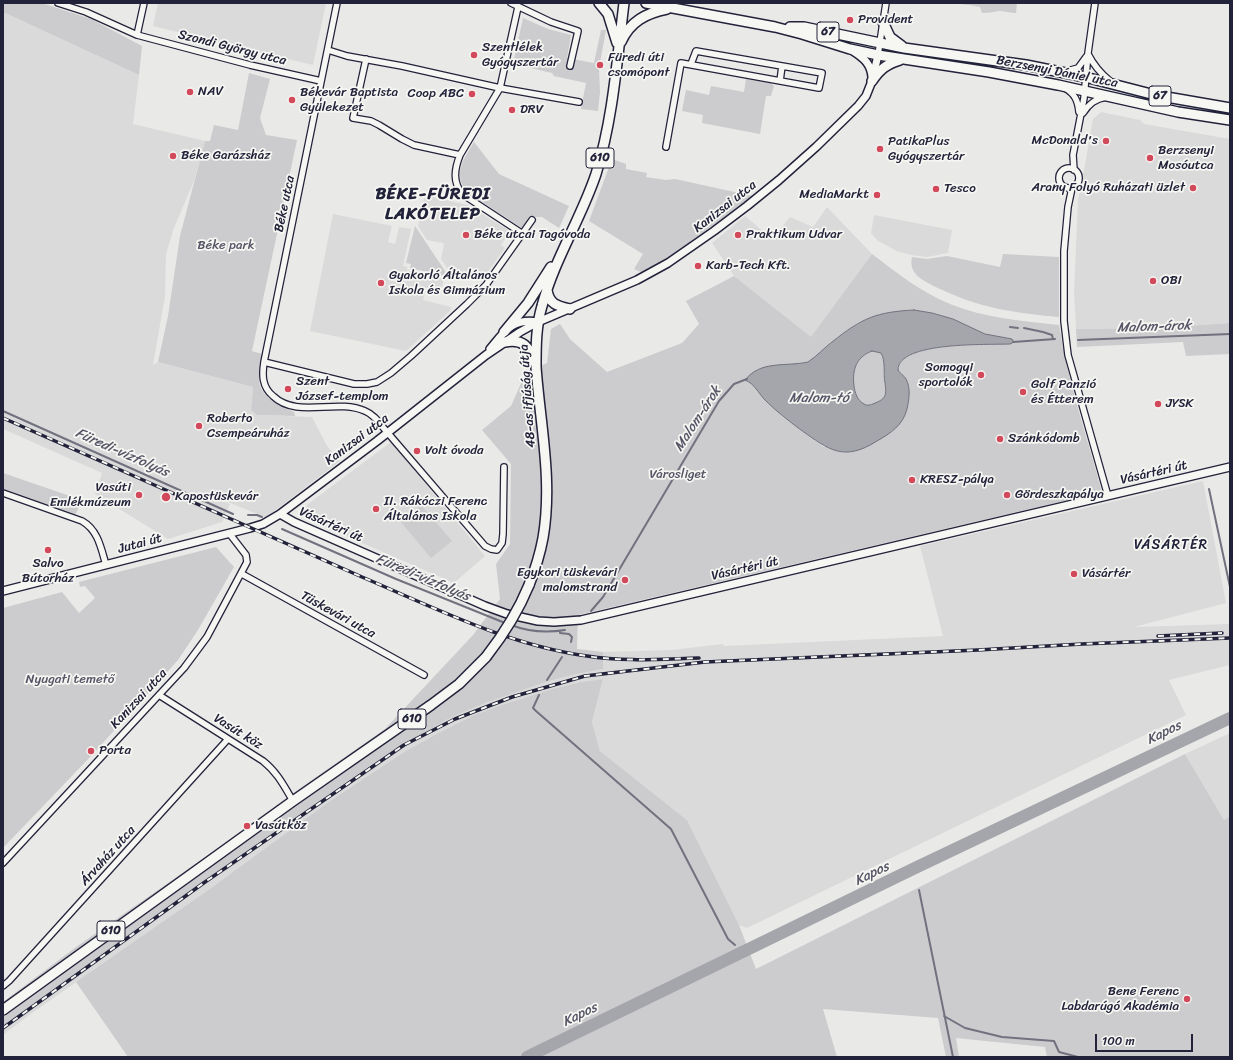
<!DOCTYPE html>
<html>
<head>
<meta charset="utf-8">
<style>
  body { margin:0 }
  #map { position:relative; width:1233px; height:1060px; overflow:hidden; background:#e9e9e7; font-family:Sriracha,sans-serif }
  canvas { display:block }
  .frame { position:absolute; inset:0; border:4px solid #22223b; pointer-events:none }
  .scale { position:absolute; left:1095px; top:1034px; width:98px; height:18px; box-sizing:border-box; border:2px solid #22223b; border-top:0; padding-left:5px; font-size:12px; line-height:14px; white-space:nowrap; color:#22223b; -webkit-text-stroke:3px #f6f6f2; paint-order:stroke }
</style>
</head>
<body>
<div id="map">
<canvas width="1233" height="1060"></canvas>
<div class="frame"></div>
<div class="scale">100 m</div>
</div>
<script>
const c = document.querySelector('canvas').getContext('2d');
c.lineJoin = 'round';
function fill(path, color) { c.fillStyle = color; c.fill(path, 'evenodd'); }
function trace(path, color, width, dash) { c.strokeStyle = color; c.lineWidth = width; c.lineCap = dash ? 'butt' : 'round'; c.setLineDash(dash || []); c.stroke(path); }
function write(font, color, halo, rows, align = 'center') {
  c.font = font + ' Sriracha,sans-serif'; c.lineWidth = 3.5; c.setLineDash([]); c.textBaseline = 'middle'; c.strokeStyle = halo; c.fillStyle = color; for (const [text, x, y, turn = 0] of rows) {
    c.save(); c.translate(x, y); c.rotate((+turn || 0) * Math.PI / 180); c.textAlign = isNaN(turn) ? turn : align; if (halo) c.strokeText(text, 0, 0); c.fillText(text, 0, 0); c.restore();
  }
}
fill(new Path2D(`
  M158,3H326L313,65L153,26Z
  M3,12L139,75L133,124L205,141L194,181L174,228L166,254L165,296L153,365L158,362L253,387L251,410L257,415L312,417L327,446L340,461L272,513L265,517L215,497L230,504L222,522L168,539L95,494L102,473L3,429Z
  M1101,112L1140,120L1144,124L1230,139V323L1154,328L1076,329L1074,292L1078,200L1085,165L1093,119Z
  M425,195L467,205L510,231L501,245L505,248L482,280L451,273L441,259L444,245L443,243L427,240L418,226Z
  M827,207L872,254L811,338L734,276L712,243L745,216L772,239L790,217L813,227Z
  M333,214L392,226L388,242L395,244L399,227L411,229L403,266L407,267V270L444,279L441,291L426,288L423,300L451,307L450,311L406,351L310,331Z
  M874,215L952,230L948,253L927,257L911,255L897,251L878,241L871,233Z
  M391,442L485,556L454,583L307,519L303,513L308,504Z
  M1203,481L1226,603L1134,627L1230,624V665L1169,680L1186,715L747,928L739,925L687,820L600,751L592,722L603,679L581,682L552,689L472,716L404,752L327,803L211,888L32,1013L3,1035V1026L10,1021L216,872L390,752L452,717L488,702L549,681L577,674L603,669V652L671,650L723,644L724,646L943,636L920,546Z
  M1230,733V816L1224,820L1185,754Z`), '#dadada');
fill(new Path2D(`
  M3,3H42L91,19L142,46L139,75L3,12Z
  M950,3H1017L1016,13C1010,13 1004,11 999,11C993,12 988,13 982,13L980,7L970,5Z
  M523,18L548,29L571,35L567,58L594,63L601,30H606L599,68L600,92L598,111L581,109L586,83L554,76L552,73L513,64Z
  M249,73L270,79L260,118L266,135L297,140L252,351L262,354C261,361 259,369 259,376C257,396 279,406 294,412L295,416L257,415L251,410L253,387L158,362L168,316L180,236L205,141H210L214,125L238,130Z
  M746,79L771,83L774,86L771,96H766L760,134L702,123L703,115L682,111L686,90L709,95L711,86L744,92Z
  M474,142L499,174L569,206L559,228L542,217H529L522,228L467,192C452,174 464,159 474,142Z
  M612,159L626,164V169L647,173L646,177L666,180L675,179L753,196L665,260L643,273L634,269L643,254L589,221Z
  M415,226L449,277L410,268L411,264L406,263Z
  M872,254C897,273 921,292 950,304C985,318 1022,321 1059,325C1068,382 1087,437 1102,492L578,615L577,649L603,652V669L577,674L549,681L488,702L452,717L390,752L216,872L3,1026V1002L76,947L217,849L289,796L385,729L473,635L500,599L496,564L510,544L511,464L482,430L511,406L526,372L547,363L551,329L560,324L570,339L607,372L682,343L699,324L686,301L734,276L811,337ZM914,310L932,313L953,319L985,334L1012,339L1010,344C989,345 898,341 898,371C899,372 901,373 903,375C912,384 909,400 906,412L824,447L783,417L765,400L752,383L745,380L758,369L808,362L815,358L838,337L859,322Z
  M1003,254L1059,257V317C1014,313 979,308 938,288C924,281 908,275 912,257L927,259L947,256L1000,267Z
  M1230,323V354L1186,356L1183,342L1077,347L1076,329L1154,328Z
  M872,351L881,353C886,361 883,371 884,380C887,395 887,399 873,404C869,405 867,406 864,404C853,398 850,378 854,367C858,359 864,354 872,351Z
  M3,473L67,495L81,502L74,518L3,493Z
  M421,505L452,541L431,558L401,522Z
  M216,547L234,567L198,630L178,660L91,756L3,848V608L62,592L79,613L95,598L85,586L80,587L79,582Z
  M603,679L592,722L600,751L687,820L739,925L756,969L1185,754L1224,820L1230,816V1057H1047L1045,1047L956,1038L959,1057H946L938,1018L823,1009L837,1057H128L76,982L211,888L327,803L404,752L437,734L472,716L499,706L552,689L581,682Z`), '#ccccce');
const water = new Path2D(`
  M914,310L932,313L953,319L985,334L1012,339L1014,342L1010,344C989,345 898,341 898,370C900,374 904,375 906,379C911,388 909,400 907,409C903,425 891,433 877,441C844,462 829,450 801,430C789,421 777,412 766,401C758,393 755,384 745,380C761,360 785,367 808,362C817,356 824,348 832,342C862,318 876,312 914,310ZM872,351L881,353C886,361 883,374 885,383C887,397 885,399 873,404C869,405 867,406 864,404C857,400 855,393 854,386C852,370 856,357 872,351Z`);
fill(water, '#a5a5ac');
trace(water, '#71717f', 1);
trace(new Path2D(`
  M1010,327L1018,328
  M1024,328L1043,332L1052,335L1053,339
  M1078,340L1230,334
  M1013,342L1055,339
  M3,411L233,514
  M1209,489L1230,587
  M248,515H257L262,517
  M282,529L396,579L505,623
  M591,611L603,597L719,401L734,384L747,379
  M511,625C529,632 546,633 565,630
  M560,631V633L569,634L572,637L571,642
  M547,680L562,657
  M539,695L533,708L536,711L671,829L728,939L735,945
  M915,868L916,873
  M919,890L953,1057
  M740,950L742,953
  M944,1016L965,1028L1002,1037L1054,1041L1059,1052L1078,1057`), '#71717f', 2);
trace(new Path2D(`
  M527,1057L915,868L1230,718`), '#a5a5ac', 12);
const minor = new Path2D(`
  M58,3L86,12L137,35L250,65L321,81
  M337,3L264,362C262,375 262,387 273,396C297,419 336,398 365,411C375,415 380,424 387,432L485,546L491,549L497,550L502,543L503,534L504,467
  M511,3L551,22L578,31L570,66
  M518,7L500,88L460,155C454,170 453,182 462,194L523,234
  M137,35L144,3
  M328,50L347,56L402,66L500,88L579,102
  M1088,54C1094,66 1100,73 1110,81
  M878,55L886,3
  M366,59L353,118L371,121L379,125L402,139L414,145L460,155
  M1067,71L1078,68L1086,57
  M780,81L782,66
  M1065,88C1075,94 1078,101 1079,112
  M1083,113C1089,104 1095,99 1106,97
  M666,147L681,63L819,88L822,73L696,51L691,64
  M1059 178a10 10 0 1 1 20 0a10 10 0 1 1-20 0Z
  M1074,170L1073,155L1084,98L1088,53L1095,3
  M1072,188L1068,207L1064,251V321L1068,355L1108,496
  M264,362L354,384H367L377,382L391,373L411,356L467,304L486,285L532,220
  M3,493L82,521C98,530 101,548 106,565
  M242,574L424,675
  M159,695L263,761C277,772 284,786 293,801
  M3,863L184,668L207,637L247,562L246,555L229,533
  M3,986L9,981L228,739`);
const tertiary = new Path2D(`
  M853,51C864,58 871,64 872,77
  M490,349C505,331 512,318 538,322
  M280,514L294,522L485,606L507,614L538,621L554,622L581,620L1230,467
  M3,591L250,528L263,524L280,514L377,441L486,355L520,332L538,322L637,280L668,263L714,231L747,206L779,180L816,147L858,106L866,96L872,81L878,55`);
const primary = new Path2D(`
  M599,3L608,14L617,43
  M646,3L775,27L802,34L850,49L878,55L989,72L1058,85L1178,112L1230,120
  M883,22L890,37L902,46
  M790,27H804L904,48L1026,65L1085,77L1155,95L1230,108
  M621,42C630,21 647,13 667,9
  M872,81C880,69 887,64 900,60
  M547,290C549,304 557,306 570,309
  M504,332L528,303L551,267
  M505,342C523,339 529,346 534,362
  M529,585C535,570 540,554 543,538C553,481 540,423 536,367C536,346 536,326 542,306C554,260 581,219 596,174C613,119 617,60 624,3
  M3,1010L293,801L431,705L459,684L486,657`);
trace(minor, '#22223b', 8);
trace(tertiary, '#22223b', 10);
trace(primary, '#22223b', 12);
trace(minor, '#f6f6f2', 5.5);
trace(tertiary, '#f6f6f2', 7);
trace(primary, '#f6f6f2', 9);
const rail = new Path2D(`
  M3,418C123,470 242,525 362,577C435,608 508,645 587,656C624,662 661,659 699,658
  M1158,636L1222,633
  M3,1028L205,882L404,745L455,719L512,697L585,676L705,662L978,650L1082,644L1230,638`);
trace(rail, '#22223b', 3.5);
trace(rail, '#f6f6f2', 2, [6]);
const primaryBridge = new Path2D(`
  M486,657C504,634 518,612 529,585`);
trace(primaryBridge, '#22223b', 12, []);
trace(primaryBridge, '#f6f6f2', 9);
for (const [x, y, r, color] of [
  [850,20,4,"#d1495b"],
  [474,55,4,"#d1495b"],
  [600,65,4,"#d1495b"],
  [190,92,4,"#d1495b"],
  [472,94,4,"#d1495b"],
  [292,100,4,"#d1495b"],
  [512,110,4,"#d1495b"],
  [1106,141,4,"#d1495b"],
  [880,149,4,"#d1495b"],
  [173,156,4,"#d1495b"],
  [1150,158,4,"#d1495b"],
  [1193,188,4,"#d1495b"],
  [936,189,4,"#d1495b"],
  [877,195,4,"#d1495b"],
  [466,235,4,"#d1495b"],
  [738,235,4,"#d1495b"],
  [698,266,4,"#d1495b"],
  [1153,281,4,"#d1495b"],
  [381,283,4,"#d1495b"],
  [981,375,4,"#d1495b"],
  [288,389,4,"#d1495b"],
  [1023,392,4,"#d1495b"],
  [1158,404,4,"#d1495b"],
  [199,426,4,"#d1495b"],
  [1000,439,4,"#d1495b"],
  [417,451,4,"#d1495b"],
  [912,480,4,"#d1495b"],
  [139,495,4,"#d1495b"],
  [1007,495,4,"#d1495b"],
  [166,497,5,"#d1495b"],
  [376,509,4,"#d1495b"],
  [48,550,4,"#d1495b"],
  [1074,574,4,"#d1495b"],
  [625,580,4,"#d1495b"],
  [91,751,4,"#d1495b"],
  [247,826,4,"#d1495b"],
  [1187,999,4,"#d1495b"]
]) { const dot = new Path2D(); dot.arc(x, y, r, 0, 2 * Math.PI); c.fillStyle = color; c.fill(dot); trace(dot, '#f6f6f2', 1.5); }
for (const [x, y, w] of [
  [828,32,22],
  [1160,96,22],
  [600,158,28],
  [412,719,28],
  [111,931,28]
]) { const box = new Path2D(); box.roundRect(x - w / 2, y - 10, w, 20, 3); c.fillStyle = '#f6f6f2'; c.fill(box); trace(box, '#22223b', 1); }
write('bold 12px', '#22223b', null, [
  ["67",828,32],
  ["67",1160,96],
  ["610",600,158],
  ["610",412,719],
  ["610",111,931]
]);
write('13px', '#22223b', '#f6f6f2', [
  ["Provident",858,20],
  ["Szentlélek",482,48],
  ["Gyógyszertár",482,63],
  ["Füredi úti",608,58],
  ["csomópont",608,73],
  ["NAV",198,92],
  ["Békevár Baptista",300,93],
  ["Gyülekezet",300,108],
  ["Coop ABC",464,94,"right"],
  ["DRV",520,110],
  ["McDonald's",1098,141,"right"],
  ["PatikaPlus",888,142],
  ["Gyógyszertár",888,157],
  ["Berzsenyi",1158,151],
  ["Mosóutca",1158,166],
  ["Béke Garázsház",181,156],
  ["Arany Folyó Ruházati üzlet",1185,188,"right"],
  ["Tesco",944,189],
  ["MediaMarkt",869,195,"right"],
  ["Béke utcai Tagóvoda",474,235],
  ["Praktikum Udvar",746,235],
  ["Karb-Tech Kft.",706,266],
  ["Gyakorló Általános",389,276],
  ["Iskola és Gimnázium",389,291],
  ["OBI",1161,281],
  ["Somogyi",973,368,"right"],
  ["sportolók",973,383,"right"],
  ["Szent",296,382],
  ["József-templom",296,397],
  ["Golf Panzió",1031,385],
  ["és Étterem",1031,400],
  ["JYSK",1166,404],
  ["Roberto",207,419],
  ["Csempeáruház",207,434],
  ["Szánkódomb",1008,439],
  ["Volt óvoda",425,451],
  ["KRESZ-pálya",920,480],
  ["Vasúti",131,488,"right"],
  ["Emlékmúzeum",131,503,"right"],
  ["Gördeszkapálya",1015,495],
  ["Kapostüskevár",175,497],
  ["II. Rákóczi Ferenc",384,502],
  ["Általános Iskola",384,517],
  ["Salvo",48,564,"center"],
  ["Bútorház",48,579,"center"],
  ["Egykori tüskevári",617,573,"right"],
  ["malomstrand",617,588,"right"],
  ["Vásártér",1082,574],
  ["Porta",99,751],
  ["Vasútköz",255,826],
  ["Bene Ferenc",1179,992,"right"],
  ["Labdarúgó Akadémia",1179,1007,"right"]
], 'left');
write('13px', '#22223b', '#f6f6f2', [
  ["Szondi György utca",232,48,14],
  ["Berzsenyi Dániel utca",1057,72,11],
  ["Béke utca",285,204,-78],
  ["Kanizsai utca",725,207,-38],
  ["48-as ifjúság útja",528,396,-94],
  ["Kanizsai utca",357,440,-37],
  ["Vásártéri út",1154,473,-13],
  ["Vásártéri út",331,525,24],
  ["Jutai út",140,544,-15],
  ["Vásártéri út",745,569,-13],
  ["Tüskevári utca",338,615,29],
  ["Kanizsai utca",139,699,-47],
  ["Vasút köz",238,732,32],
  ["Árvaház utca",108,856,-48]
]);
write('13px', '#555567', '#f6f6f2', [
  ["Béke park",226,246],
  ["Városliget",678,475],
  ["Nyugati temető",70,680]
]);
write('italic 14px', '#565668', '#f6f6f2', [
  ["Malom-árok",1154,327,-2],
  ["Malom-tó",819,398],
  ["Malom-árok",698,419,-57],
  ["Füredi-vízfolyás",122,453,24],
  ["Füredi-vízfolyás",423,578,23],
  ["Kapos",1164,733,-26],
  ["Kapos",872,874,-26],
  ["Kapos",580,1015,-26]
]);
c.letterSpacing = '1px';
write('14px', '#22223b', '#f6f6f2', [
  ["VÁSÁRTÉR",1171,545]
]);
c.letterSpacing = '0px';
c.letterSpacing = '1px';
write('bold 17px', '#22223b', '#f6f6f2', [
  ["BÉKE-FÜREDI",433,195],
  ["LAKÓTELEP",433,215]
]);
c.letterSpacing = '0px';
</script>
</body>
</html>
